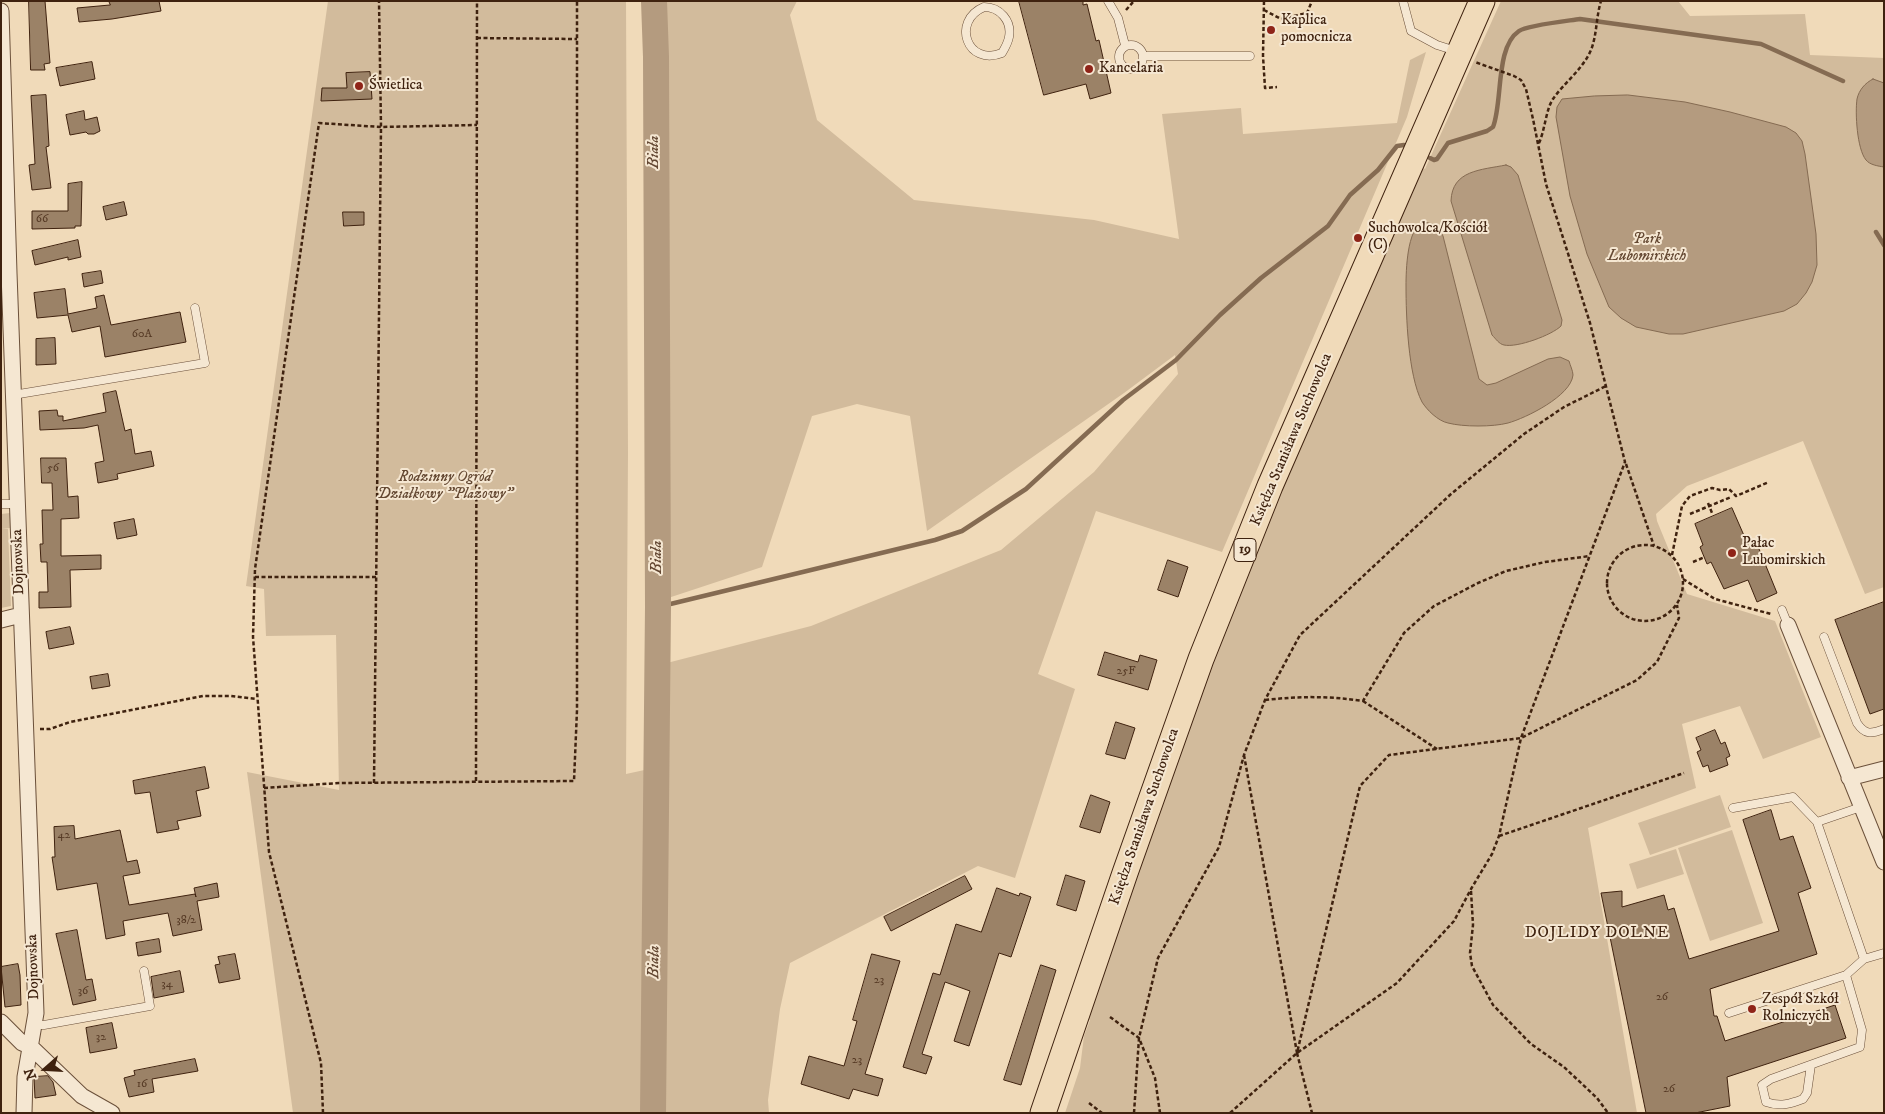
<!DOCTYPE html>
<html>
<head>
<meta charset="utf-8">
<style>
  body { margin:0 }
  #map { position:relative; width:1885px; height:1114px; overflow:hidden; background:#f0dab9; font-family:"IM FELL DW Pica",serif }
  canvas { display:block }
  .frame { position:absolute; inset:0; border:2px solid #3f220f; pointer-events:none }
  .north { position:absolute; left:20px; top:1044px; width:50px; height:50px; -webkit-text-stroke:4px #f5e7d2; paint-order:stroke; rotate:251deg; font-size:14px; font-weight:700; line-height:20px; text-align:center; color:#3f220f }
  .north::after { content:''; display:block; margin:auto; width:18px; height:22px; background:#3f220f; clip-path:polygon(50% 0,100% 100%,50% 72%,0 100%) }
</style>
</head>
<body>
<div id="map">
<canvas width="1885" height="1114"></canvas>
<div class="frame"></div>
<div class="north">N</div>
</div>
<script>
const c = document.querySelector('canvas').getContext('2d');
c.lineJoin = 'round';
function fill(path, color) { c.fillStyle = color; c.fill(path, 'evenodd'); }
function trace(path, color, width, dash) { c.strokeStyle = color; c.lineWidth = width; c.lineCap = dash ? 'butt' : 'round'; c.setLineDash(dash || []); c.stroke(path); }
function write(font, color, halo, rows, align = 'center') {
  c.font = font + ' "IM FELL DW Pica",serif'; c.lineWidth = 4; c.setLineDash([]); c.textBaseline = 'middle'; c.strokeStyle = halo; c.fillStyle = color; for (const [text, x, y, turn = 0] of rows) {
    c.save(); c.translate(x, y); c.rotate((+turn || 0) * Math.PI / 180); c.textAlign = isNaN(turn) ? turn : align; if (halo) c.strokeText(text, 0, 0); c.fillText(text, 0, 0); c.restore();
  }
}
fill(new Path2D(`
  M328,1H626L628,453L626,774L663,766V664L811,626L1001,550L1094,472L1178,374L1175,355L1124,393L927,531L910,416L857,404L812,416L762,567L659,601L658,1H797L790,15L817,120L914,200L1094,220L1179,239L1162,114L1241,108L1243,134L1397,123L1410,60L1426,52L1407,117L1222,552L1096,511L1038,674L1075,689L1015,878L978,866L790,963L780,1009L768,1100L769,1113H293L247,772L339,790L336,635L266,636L264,589L246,586Z
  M1501,1H1678L1690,16L1805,14L1810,55L1884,58V587L1865,594L1803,441L1687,486L1656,514L1657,521L1687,594L1775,621L1821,737L1763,759L1740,706L1682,724L1696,788L1588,828L1637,1113H1065L1080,1068L1084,1036L1090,1020L1085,1018L1211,661L1339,353L1421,167L1425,169Z
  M10,513V528L2,529H8L11,606L1,608V514Z
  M1720,795L1731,827L1650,855L1638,823Z
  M1732,830L1763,923L1710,941L1678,848Z
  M1676,849L1684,874L1637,889L1629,864Z`), '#d2bb9c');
const water = new Path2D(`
  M1873,79L1884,83V167C1878,166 1870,165 1866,160C1857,149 1855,113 1857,99C1859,90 1865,83 1873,79Z
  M1628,95L1685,102L1730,112L1786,127L1796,133L1802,141L1805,154L1816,234L1817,265L1812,282L1806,293L1797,304L1784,311L1683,334H1669L1636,327L1621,318L1609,307L1587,254L1570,196L1556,117L1557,107L1562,99L1594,96Z
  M1506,165L1511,167L1518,175L1562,320L1561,326C1552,335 1517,348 1504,345C1499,344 1496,339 1492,335L1451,201C1452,170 1481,170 1506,165Z
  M1422,222C1433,223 1438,226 1443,236L1479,379L1487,385L1496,383L1548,359L1560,357L1569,361C1570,365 1573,371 1573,375C1571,396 1526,418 1508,423C1493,427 1463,427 1448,423C1438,421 1427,410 1422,402C1408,375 1406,316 1406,286C1406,270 1407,230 1422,222Z`);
fill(water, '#b49b7f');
trace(water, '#856b52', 1);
trace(new Path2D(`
  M1430,158L1434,160L1437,159L1448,143L1487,131L1493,127C1503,102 1495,47 1519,31C1528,25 1567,21 1580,19L1761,44L1843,81
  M1876,232L1884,245
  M658,607L935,540L962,531L1026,489L1123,400L1176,360L1220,315L1261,278L1328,226L1350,195L1378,170L1397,146L1404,145`), '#856b52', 4.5);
trace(new Path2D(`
  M653,1113L658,607L656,57L654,1`), '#b49b7f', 26);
const building = new Path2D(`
  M29,1H45L50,63L44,64L45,70H31Z
  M109,1H159L161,11L112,19L79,22L77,8L110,5Z
  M1019,1H1083V5L1087,4L1096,41L1099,40L1111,93L1090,99L1086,84L1044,95Z
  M92,62L95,79L60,86L56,68Z
  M370,72L372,99L321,101L322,88H347L346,73Z
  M46,95L49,146L46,147L51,188L32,190L29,165L35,164L31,96Z
  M84,111L85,120L97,117L100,131L94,134H88L86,132L70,135L66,115Z
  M82,182L81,226H75V228L32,229V211H68V184Z
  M124,202L127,215L106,220L103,207Z
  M343,212H364V225L344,226Z
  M78,240L81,257L68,260V257L35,265L32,251Z
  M101,271L103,283L84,287L82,274Z
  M65,289L68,314L97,308L95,297L104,295L111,325L180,312L186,342L105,357L100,326L72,332L68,315L37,318L34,293Z
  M55,338L56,364L36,365V339Z
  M116,391L125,431L131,429L135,454L151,451L154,466L117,474L118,479L98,483L95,463L104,461L98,425L84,428L40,430L39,411L57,410L58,416H63V421L106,412L103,394Z
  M41,458H66L68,497L78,496L79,518L61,519V556L101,555V569L70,570L71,607L39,608V592H48L47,562H41L40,544H43L42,510H53L52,483H42Z
  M1732,508L1749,547L1757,544L1777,593L1757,602L1748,580L1724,589L1711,562L1707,564L1700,547L1703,545L1695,524Z
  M134,519L137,535L117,539L114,523Z
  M1168,560L1188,567L1178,597L1158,590Z
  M1884,602V709L1870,714L1835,620Z
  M70,627L74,644L49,649L46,632Z
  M1105,652L1138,662L1140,655L1157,660L1148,690L1098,675Z
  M108,674L110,686L92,689L90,677Z
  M1116,722L1135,728L1125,759L1106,754Z
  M1715,730L1721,744L1725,742L1730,756L1726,758L1728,765L1710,772L1708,765L1703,767L1697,752L1701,750L1696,738Z
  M205,767L209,788L196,791L201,816L177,821L179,829L157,833L150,792L135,794L133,781Z
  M1091,795L1110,802L1100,833L1080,827Z
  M1771,810L1780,840L1793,836L1811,888L1798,893L1817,954L1710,989L1714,1016H1717L1725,1041L1835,1005L1846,1038L1727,1077L1730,1106L1695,1113H1646L1601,893L1622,891V907L1664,895L1668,910L1674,908L1689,959L1779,931L1743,820Z
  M74,826L75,839L120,830L127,862L137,860L140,873L123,876L129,905L195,894L196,897L194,888L217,883L219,897L197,901L202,930L173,936L168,913L123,921L125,935L106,939L97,883L57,890L52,857H55L54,827Z
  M1066,875L1085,881L1076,911L1057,905Z
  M965,876L972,889L891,931L884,917Z
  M997,888L1019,896L1020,893L1031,897L1011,957L999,953L969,1046L954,1041L970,991L945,982L922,1054L932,1057L926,1074L903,1067L933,973L940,975L956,924L981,932Z
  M77,930L86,980L92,979L96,1000L73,1005L56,934Z
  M159,939L161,952L138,956L136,943Z
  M235,954L240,979L219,983L215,965L220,964L218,957Z
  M872,954L900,961L865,1074L883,1079L878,1096L853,1089L849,1099L801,1084L809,1056L844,1066L857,1021L853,1020Z
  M18,964L20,975L21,1005L5,1007L1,967Z
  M1041,965L1056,970L1021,1085L1004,1080Z
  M180,971L184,992L154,998L151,977Z
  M112,1023L117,1048L90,1053L86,1028Z
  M195,1059L198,1071L152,1079L154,1092L129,1097L124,1078L135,1075L134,1071Z
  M48,1076L53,1082L56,1095L35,1098L34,1077Z`);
fill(building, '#9b8267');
trace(building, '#3f220f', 1);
const service = new Path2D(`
  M1108,1L1118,18L1125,45
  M1403,1L1411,31L1437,45L1456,51
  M984,7C1000,7 1012,21 1009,37C1008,43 1005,48 1002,53C967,67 951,21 984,7Z
  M1119 57a12 12 0 1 1 24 0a12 12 0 1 1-24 0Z
  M1143,56H1250
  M13,395L205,363L195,308
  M1,504H17
  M1782,610L1788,625
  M1824,637L1857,723C1865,735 1871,734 1884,729
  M1733,808L1793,797L1817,822L1864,959
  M1817,822L1861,807
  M1729,1013L1846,975L1864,959L1884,953
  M34,1025H44L150,1006L144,971
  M1811,1065L1807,1093L1803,1099C1790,1104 1780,1107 1766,1102L1762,1085L1771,1079L1860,1047L1862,1030L1846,975`);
const minor = new Path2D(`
  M1,11L9,273L36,1013L25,1077L24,1113
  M1,620L21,615
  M1788,625L1884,862
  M1849,778L1884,769
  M1,1022L22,1043L31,1047L82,1096L112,1113`);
const trunk = new Path2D(`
  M1043,1113L1125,873L1201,659L1270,486L1482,1`);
trace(service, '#6b503a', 9);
trace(minor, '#6b503a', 17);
trace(trunk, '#3f220f', 27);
trace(new Path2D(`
  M1264,1L1263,56L1265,88L1277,87
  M1126,10L1134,1
  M1264,10L1281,19L1307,13L1312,1
  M477,38L577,39
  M1539,143C1545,130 1546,109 1553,99C1564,83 1583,69 1591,50C1597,35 1596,17 1601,1
  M1626,464L1654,546
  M1708,503L1712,513
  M1690,514L1731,497
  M1607 583a38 38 0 1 1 76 0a38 38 0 1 1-76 0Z
  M1672,555L1682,506L1690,496L1712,488L1720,490L1729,489L1736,496L1769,482
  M1693,562L1705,557
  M255,577H376
  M1683,579L1715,599L1771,614
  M1265,700C1300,696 1329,696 1363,701L1404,633L1434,606L1478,583L1506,571L1545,562L1590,556
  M1363,701L1437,749
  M40,729H50L70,722L203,696H231L257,699
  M1244,755L1297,1053L1360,786L1389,755L1521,738L1637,680L1657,662L1679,618L1677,605
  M476,781L477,1
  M374,783L381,127L379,1
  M264,788L339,783L574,781L577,710V1
  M1499,836L1684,773
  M1471,891L1473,925L1470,953L1472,966L1493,1005L1531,1044L1564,1067L1597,1098L1608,1113
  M1110,1017L1139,1038L1155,1078L1160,1113
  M1297,1053L1312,1113
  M1089,1103L1102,1113
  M323,1113L321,1063L269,852L253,637L255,569L319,123L381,127L477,125
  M1134,1113L1139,1038L1158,958L1219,847L1244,755L1265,700L1300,635L1451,494L1524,434L1564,407L1606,386
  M1230,1113L1297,1053L1397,983L1454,921L1471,889L1492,854L1499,836L1521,738L1625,462L1590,323L1546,184L1533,119L1526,89L1521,80L1514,76L1475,62`), '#3f220f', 2.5, [4, 2.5]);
trace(service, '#f5e7d2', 8);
trace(minor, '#f5e7d2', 15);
trace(trunk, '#f0dab9', 25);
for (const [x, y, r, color] of [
  [1271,30,5,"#8f2418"],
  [1089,69,5,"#8f2418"],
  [359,86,5,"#8f2418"],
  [1358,238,5,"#8f2418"],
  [1732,553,5,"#8f2418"],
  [1752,1009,5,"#8f2418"]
]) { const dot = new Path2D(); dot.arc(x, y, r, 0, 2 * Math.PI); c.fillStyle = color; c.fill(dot); trace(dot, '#f5e7d2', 2); }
write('12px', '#563a25', null, [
  ["66",42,220],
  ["60A",142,335],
  ["56",53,469],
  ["25F",1126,672],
  ["42",64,836],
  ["38/2",186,921],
  ["23",879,981],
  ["34",167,985],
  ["36",83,992],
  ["26",1662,998],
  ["32",101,1038],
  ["23",857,1061],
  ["16",142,1085],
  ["26",1669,1090]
]);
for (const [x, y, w] of [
  [1245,550,22]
]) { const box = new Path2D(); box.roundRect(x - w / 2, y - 11.5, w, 23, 4); c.fillStyle = '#f5e7d2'; c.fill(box); trace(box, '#3f220f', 1); }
write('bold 14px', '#3f220f', null, [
  ["19",1245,550]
]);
write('15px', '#3f220f', '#f5e7d2', [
  ["Kaplica",1281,21],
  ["pomocnicza",1281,38],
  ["Kancelaria",1099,69],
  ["Świetlica",369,86],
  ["Suchowolca/Kościół",1368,229],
  ["(C)",1368,246],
  ["Pałac",1742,544],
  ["Lubomirskich",1742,561],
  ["Zespół Szkół",1762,1000],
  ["Rolniczych",1762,1017]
], 'left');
write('italic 15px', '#644832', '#f5e7d2', [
  ["Park",1647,240],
  ["Lubomirskich",1647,257],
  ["Rodzinny Ogród",445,478],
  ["Działkowy \"Plażowy\"",445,495]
]);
write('15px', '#3f220f', '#f5e7d2', [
  ["Księdza Stanisława Suchowolca",1292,440,-67],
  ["Dojnowska",19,562,-92],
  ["Księdza Stanisława Suchowolca",1145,817,-71],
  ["Dojnowska",34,967,-92]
]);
write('italic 16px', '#624631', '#f5e7d2', [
  ["Biała",655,152,-90],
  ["Biała",658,557,-90],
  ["Biała",655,962,-89]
]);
c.letterSpacing = '1px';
write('16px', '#3f220f', '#f5e7d2', [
  ["DOJLIDY DOLNE",1597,934]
]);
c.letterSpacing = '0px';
</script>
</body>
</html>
